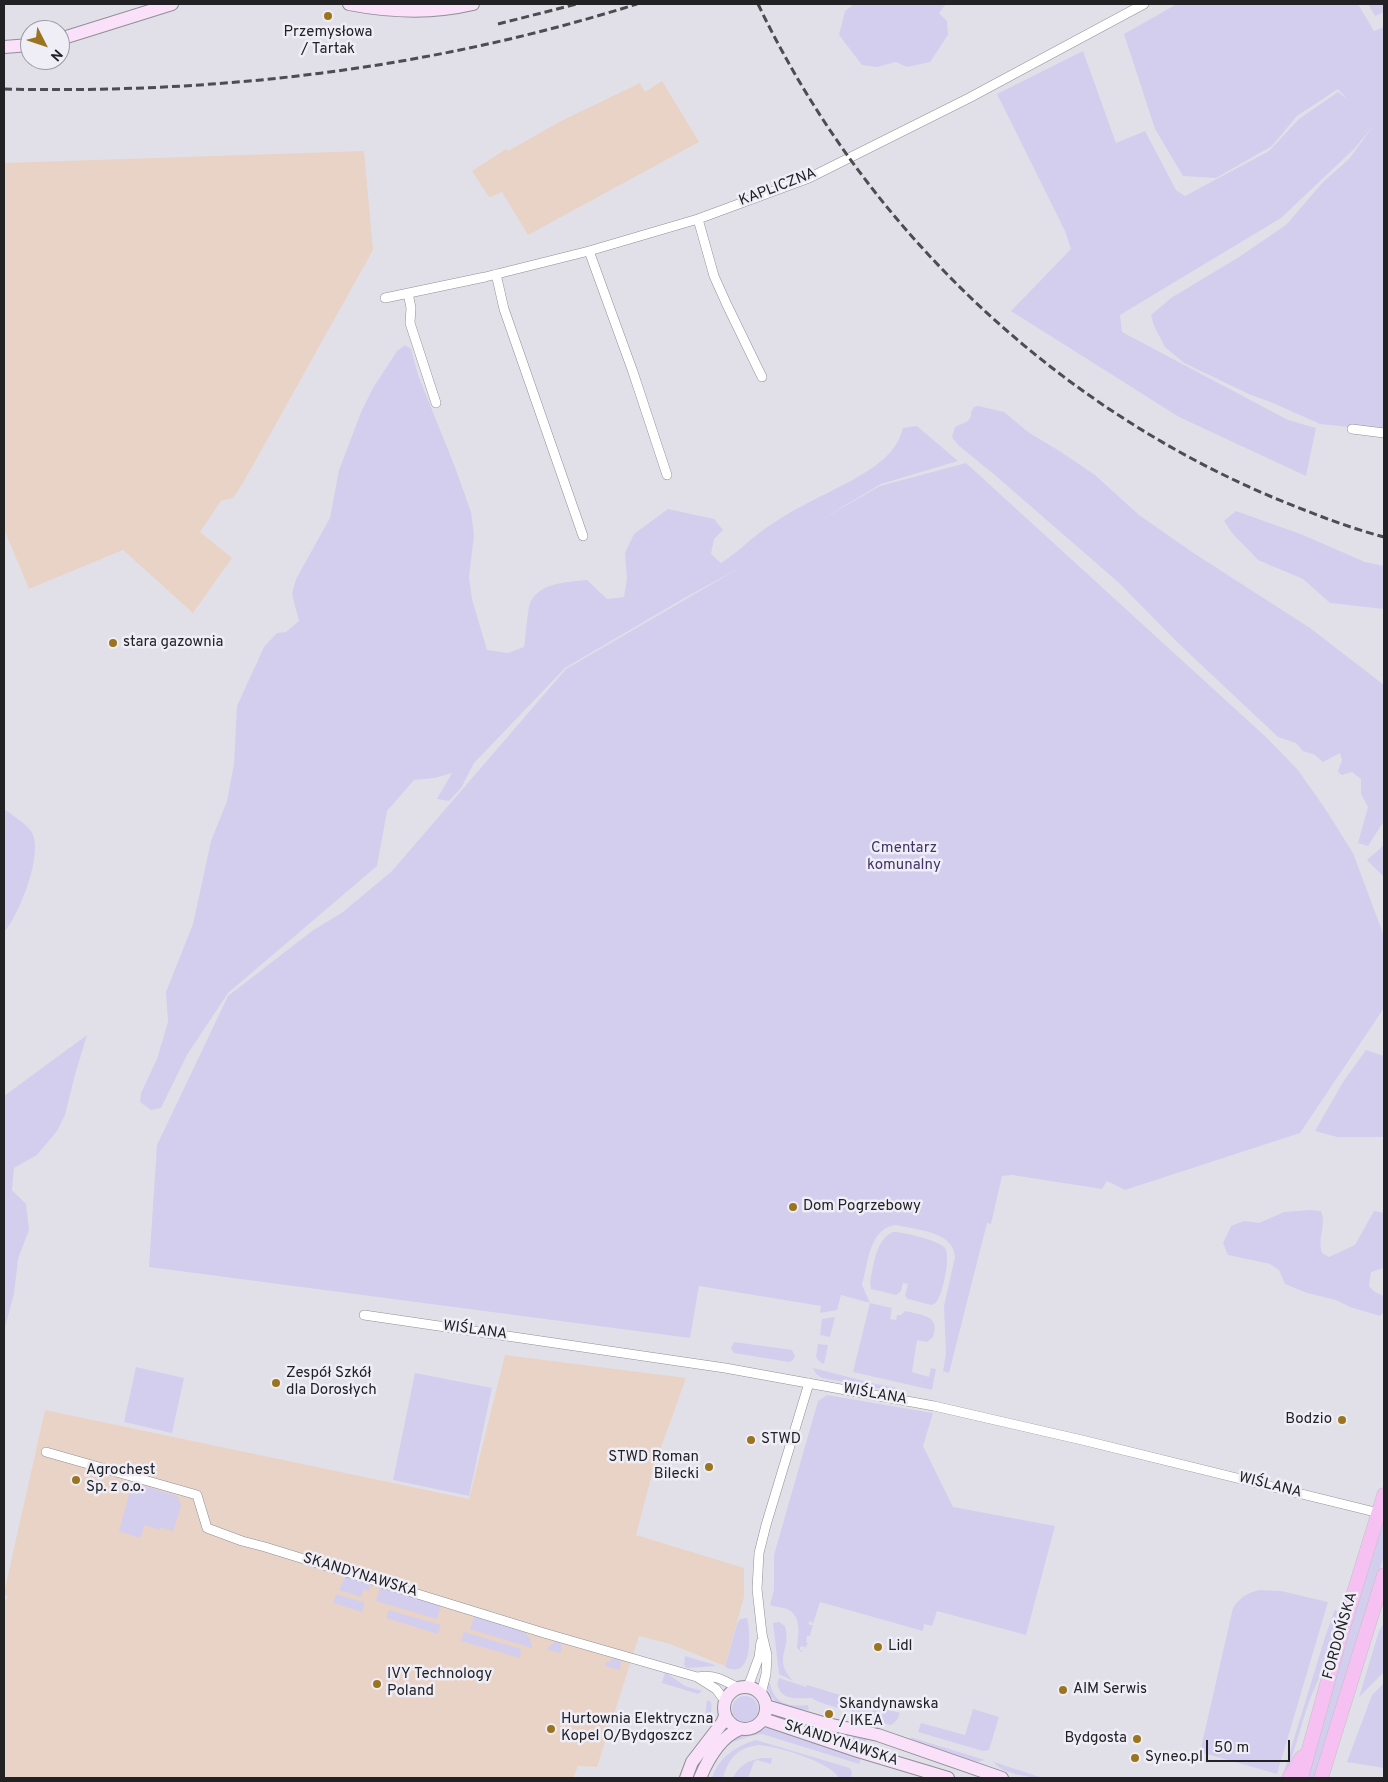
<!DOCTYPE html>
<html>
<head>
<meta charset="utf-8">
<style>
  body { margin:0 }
  #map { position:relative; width:1388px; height:1782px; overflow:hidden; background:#e1e0e9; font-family:Overpass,sans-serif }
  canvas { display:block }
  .frame { position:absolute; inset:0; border:5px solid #222124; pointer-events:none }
  .north { position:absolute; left:20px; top:20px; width:50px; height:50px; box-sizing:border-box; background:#efedf6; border:1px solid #9d9ba2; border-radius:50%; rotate:131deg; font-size:14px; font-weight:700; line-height:20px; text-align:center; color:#222124 }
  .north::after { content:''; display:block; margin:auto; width:18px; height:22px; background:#9b7420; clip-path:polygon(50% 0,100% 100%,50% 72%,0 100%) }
  .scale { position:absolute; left:1206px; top:1740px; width:84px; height:22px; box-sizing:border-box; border:2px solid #222124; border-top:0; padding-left:6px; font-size:15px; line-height:18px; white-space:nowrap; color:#222124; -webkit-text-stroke:4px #efedf6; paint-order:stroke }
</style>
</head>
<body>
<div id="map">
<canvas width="1388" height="1782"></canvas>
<div class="frame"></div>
<div class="north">N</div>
<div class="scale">50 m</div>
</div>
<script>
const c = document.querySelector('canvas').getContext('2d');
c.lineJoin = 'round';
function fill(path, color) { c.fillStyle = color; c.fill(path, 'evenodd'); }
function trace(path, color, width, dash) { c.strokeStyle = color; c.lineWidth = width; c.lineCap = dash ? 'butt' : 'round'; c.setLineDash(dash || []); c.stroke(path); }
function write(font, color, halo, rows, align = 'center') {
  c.font = font + ' Overpass,sans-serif'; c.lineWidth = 5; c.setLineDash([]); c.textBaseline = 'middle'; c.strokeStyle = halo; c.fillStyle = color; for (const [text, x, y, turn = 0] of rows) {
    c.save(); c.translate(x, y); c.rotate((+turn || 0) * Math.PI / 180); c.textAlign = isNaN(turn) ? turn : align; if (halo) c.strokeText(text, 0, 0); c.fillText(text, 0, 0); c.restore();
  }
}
fill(new Path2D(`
  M662,81L699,142L528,235L502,192L491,197H489L472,171L506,149L508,151L561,121L640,83L645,92Z
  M364,151L373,250L243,483L233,498L221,501L200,532L232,558L193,613L123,550L29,589L4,529V163Z
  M505,1355L686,1378L653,1470L636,1535L744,1568V1597L725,1666L670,1644L639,1636L597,1767L578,1766L573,1778H4V1601L8,1598L4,1593L45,1410L469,1499Z`), '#e9d3c6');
fill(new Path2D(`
  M854,4H946L939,13L947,21L948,35L930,62L907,67L896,62L877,67L862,65L839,35L845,11Z
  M1177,4H1358L1374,31L1384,27V431L1320,424L1273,403L1251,395L1184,363L1165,347L1154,326L1151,315L1171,298L1239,257L1286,225L1323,182L1349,159L1374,125L1355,148L1281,218L1120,315L1122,332L1288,420L1316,428L1306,476L1179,417L1011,311L1071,249L1065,231L997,94L1083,51L1116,143L1145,131L1176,190L1185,196L1269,151L1299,119L1338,92L1347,99L1338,89L1297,116L1272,146L1216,178L1183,176L1155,129L1124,34Z
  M1368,4H1384V12L1375,16Z
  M405,345L411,349L418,375L455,467L471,512L474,535L469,577L472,599L487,650L508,653L524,647C526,636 527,609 531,601C541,582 569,582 587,580L607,599L624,597L627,579L625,553L634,534L668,509L714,519L723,530L714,539L711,554L721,563C737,553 750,539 766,528C778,520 790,512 802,506C829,491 878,472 895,446C899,441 901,434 903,428L917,426L958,461L881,484L819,521L880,486L966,463L1267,738L1298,770L1326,810L1353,853L1384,936V1008L1300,1133L1125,1190L1107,1181L1102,1189L1012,1175L1002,1176L991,1224L987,1223L949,1373L943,1371L946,1354L944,1306L955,1257C953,1231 917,1230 896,1225C869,1228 868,1264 862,1285L870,1303L892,1308L890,1319L896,1320L897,1315H901L905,1311C921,1315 941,1315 933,1337L927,1342L917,1340L912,1372L929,1377L931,1368L936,1369L932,1390L853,1372L870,1303L841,1295L837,1310L820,1313L821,1306L699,1286L690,1338L149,1267L157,1145L228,996L312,931L343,912L392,871L566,669L741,567L681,600L565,668L474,763L461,788L449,801L437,799L452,773L435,778L414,780L387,811L377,866L228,993L187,1055L161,1108L151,1110L140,1102L141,1093L157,1059L168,1022L166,992L193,924L211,841L227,801L234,764L237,706L264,647L277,633L286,632L299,621L292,594L296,579L330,518L339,470L362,410L373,388L397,351Z
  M978,406L1004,412L1028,432L1061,452L1095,475L1139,515L1192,552L1310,628L1384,685V821L1368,846L1358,843L1368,807L1361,794V779L1352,772L1342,775L1339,773L1338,771L1342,760L1340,753L1323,762L1315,755L1303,751L1296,743L1278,737L1177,642L1118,582L997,477L958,445L952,437L955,427C962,423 972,423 971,412L974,407Z
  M1236,511L1303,535L1365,562L1384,566V609L1330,603L1303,579L1258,560L1232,533L1224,521Z
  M4,809C12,815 25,823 31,831C45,851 19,916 4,932Z
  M1384,845V877L1367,860Z
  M87,1035L75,1075L65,1115L57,1131L37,1155L14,1168L12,1190L26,1204L29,1230L18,1259L14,1294L4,1331V1096Z
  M1366,1050L1384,1056V1137H1337L1315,1131L1343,1082Z
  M1310,1210L1321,1211C1327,1226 1317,1237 1322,1253L1329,1257L1355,1245L1374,1211L1384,1213V1268L1371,1272L1369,1286L1375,1292L1384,1296V1312L1380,1316L1350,1307L1336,1300L1307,1293L1285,1284L1279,1270L1270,1264L1228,1255L1223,1243L1231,1226L1244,1221L1259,1223L1284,1212Z
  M893,1232C904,1232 938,1240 945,1248C951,1256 943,1293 937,1301C935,1304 934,1304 931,1305L908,1299L905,1296L908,1284L903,1283L901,1291L896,1295L871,1289L870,1282C874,1265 875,1240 893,1232Z
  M835,1317L830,1337L820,1335L822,1319Z
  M734,1342L792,1350L795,1356L793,1360L789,1362L734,1353L731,1348Z
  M818,1344L828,1345L824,1364L819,1361L816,1357Z
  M136,1367L184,1378L172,1433L124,1422Z
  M813,1368L876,1384L898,1388V1392L822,1378L816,1374Z
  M415,1373L492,1388L469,1496L393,1480Z
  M827,1395L933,1413L923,1446L953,1507L1055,1526L1026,1635L937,1611L932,1626L924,1624L923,1631L820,1602L813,1624L811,1621L808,1623L810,1625H813L810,1636H807L806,1642L808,1643L805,1648L803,1646L800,1647V1650L803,1651L801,1652L797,1648C798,1635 802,1618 789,1610C784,1607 776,1607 770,1605L774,1590V1555L818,1401Z
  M135,1483L177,1496L181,1506L173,1531L161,1527L160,1530L145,1525L140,1538L119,1531L131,1488Z
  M1384,1519V1556L1315,1778H1307L1341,1659Z
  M345,1577L370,1584L369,1591L364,1589L361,1597L339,1590Z
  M380,1588L441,1605L437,1619L376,1601Z
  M1260,1590L1281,1591L1328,1602L1277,1774L1200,1752L1233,1608C1239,1598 1248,1592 1260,1590Z
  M336,1594L365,1603L362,1612L333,1603Z
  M1335,1609L1338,1613C1341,1638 1315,1683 1307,1708C1299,1732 1294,1755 1284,1778H1282L1325,1637Z
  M389,1610L441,1625L438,1634L386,1618Z
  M475,1615L523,1631L530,1638L532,1648L470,1629Z
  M747,1618C750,1629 752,1662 740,1668C735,1671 730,1669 725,1667L737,1624L740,1619Z
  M779,1622L785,1626C792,1651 772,1657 793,1681L779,1674L773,1623Z
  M1384,1623V1672L1359,1697L1379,1631Z
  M464,1632L521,1649L520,1658L461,1641Z
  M555,1642H559C563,1646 562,1648 560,1653L546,1649Z
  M685,1656L715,1665L716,1666L687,1668L684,1665Z
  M615,1657L621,1661L620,1670L605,1666L606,1662H609Z
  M665,1672L685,1686L702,1691L698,1694L662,1683Z
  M779,1678L806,1687L807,1685L900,1713L897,1720L891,1725L868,1720L847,1709L842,1710C833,1705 819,1704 812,1698C802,1698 784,1701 779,1689C777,1685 777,1682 779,1678Z
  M767,1682L770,1683C774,1704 789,1707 808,1705L809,1710C789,1708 768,1707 767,1682Z
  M1384,1683V1768L1347,1762L1372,1695Z
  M732 1709a13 13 0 1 1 26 0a13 13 0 1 1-26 0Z
  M707,1700L711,1702C713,1712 709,1719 703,1726H700L705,1717Z
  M973,1709L999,1717L989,1750L983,1751L918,1732L921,1723L965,1735Z
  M772,1712L867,1738L864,1746L772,1718Z
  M770,1727L778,1728L861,1758L859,1764L762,1734L750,1736L733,1742L730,1740C737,1736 743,1736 750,1734C757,1733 763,1728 770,1727Z
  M910,1737L985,1760L977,1762L916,1743Z
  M756,1740L850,1768L852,1773L851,1778H839C829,1761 778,1747 759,1745C738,1747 728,1759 723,1778H712C719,1757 736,1746 756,1740Z
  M762,1758H772L771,1764L757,1760L754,1762L748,1778H733C739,1765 749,1760 762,1758Z
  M994,1762L1043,1778C1031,1778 999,1773 994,1762Z`), '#d3ceee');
const street = new Path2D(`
  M698,219L714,276L727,305L762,377
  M589,251L633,372L667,475
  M496,274L504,309L583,536
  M408,293L411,308L410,323L436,403
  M385,298L485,277L589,251L698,219L809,178L969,98L1144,4
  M1352,429L1384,433
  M364,1315L725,1368L934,1406L1082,1440L1379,1513
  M46,1452L197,1495L207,1528L242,1541L265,1547L544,1633L697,1677L716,1689L725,1701
  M697,1677C714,1674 724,1680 738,1688
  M748,1687L759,1657L761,1642
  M761,1694L766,1674L767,1655L762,1634L757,1589L759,1553L766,1525L809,1383`);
const secondary = new Path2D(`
  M349,4C390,12 431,14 473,4
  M60,39L172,4
  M4,47L30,45
  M724 1708a21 21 0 1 1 42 0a21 21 0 1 1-42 0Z
  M766,1706L823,1723L878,1735L1002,1778
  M763,1719L858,1751L948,1778
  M686,1778L692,1762L722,1723L725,1716
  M700,1778C708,1759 720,1737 740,1729`);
const primary = new Path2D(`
  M1289,1778L1302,1757
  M1301,1778L1337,1648L1384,1495
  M1321,1778L1384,1575`);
trace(street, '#908f97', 10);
trace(secondary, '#908f97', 14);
trace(primary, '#c1c1c2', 15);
trace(street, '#fff', 9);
trace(secondary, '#fae0f8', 12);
trace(primary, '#f6c1f2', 14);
trace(new Path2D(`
  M758,4C863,224 1048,402 1272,497C1309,512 1346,527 1384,537
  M498,24L577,4
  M4,89C219,94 431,69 637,4`), '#4d4c50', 3, [8, 4]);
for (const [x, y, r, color] of [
  [328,16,5,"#9b7420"],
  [113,643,5,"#9b7420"],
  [793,1207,5,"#9b7420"],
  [276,1383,5,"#9b7420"],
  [1342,1420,5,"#9b7420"],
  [751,1440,5,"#9b7420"],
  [709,1467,5,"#9b7420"],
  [76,1480,5,"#9b7420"],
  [878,1647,5,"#9b7420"],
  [377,1684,5,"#9b7420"],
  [1063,1690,5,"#9b7420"],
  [829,1714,5,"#9b7420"],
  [551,1729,5,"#9b7420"],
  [1137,1739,5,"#9b7420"],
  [1135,1758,5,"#9b7420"]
]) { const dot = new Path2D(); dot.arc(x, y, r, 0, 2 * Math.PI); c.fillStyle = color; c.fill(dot); trace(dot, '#efedf6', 2); }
write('15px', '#222124', '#efedf6', [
  ["Przemysłowa",328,33,"center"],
  ["/ Tartak",328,50,"center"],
  ["stara gazownia",123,643],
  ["Dom Pogrzebowy",803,1207],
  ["Zespół Szkół",286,1374],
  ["dla Dorosłych",286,1391],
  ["Bodzio",1332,1420,"right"],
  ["STWD",761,1440],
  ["STWD Roman",699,1458,"right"],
  ["Bilecki",699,1475,"right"],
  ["Agrochest",86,1471],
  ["Sp. z o.o.",86,1488],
  ["Lidl",888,1647],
  ["IVY Technology",387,1675],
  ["Poland",387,1692],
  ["AIM Serwis",1073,1690],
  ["Skandynawska",839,1705],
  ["/ IKEA",839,1722],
  ["Hurtownia Elektryczna",561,1720],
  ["Kopel O/Bydgoszcz",561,1737],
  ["Bydgosta",1127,1739,"right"],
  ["Syneo.pl",1145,1758]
], 'left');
write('15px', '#222124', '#efedf6', [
  ["KAPLICZNA",778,188,-21],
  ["WIŚLANA",475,1331,8],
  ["WIŚLANA",875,1395,10],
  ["WIŚLANA",1270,1486,14],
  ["SKANDYNAWSKA",360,1576,17],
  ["FORDOŃSKA",1341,1636,-74],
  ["SKANDYNAWSKA",841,1744,18]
]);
write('15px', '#42346b', '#efedf6', [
  ["Cmentarz",904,849],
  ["komunalny",904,866]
]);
</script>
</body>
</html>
